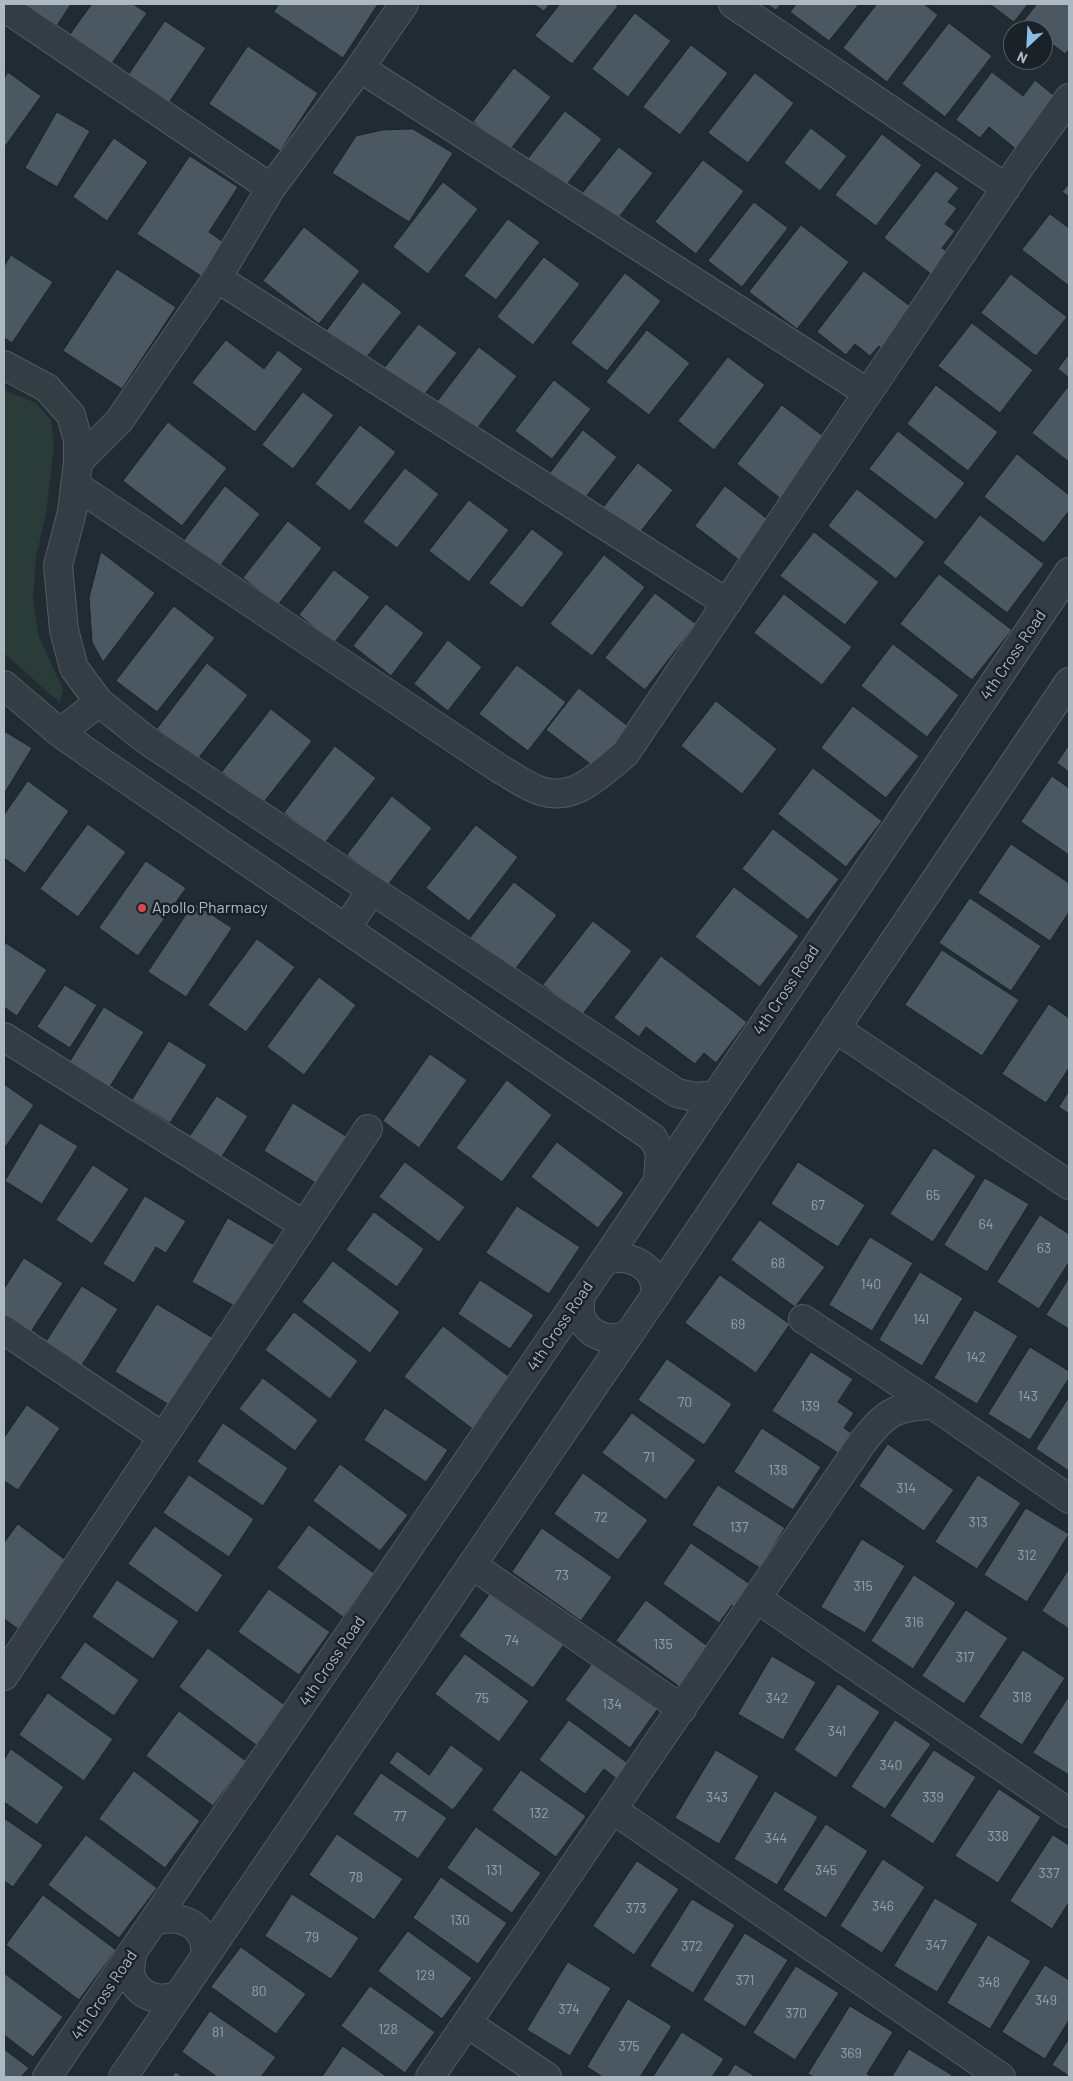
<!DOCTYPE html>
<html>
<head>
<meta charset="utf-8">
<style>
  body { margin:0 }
  #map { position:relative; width:1073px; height:2081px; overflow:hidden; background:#212b32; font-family:Barlow,sans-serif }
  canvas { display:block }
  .frame { position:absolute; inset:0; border:5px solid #aeb8c0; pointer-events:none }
  .north { position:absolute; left:1003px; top:20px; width:50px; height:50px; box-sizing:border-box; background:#1a2227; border:1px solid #555e64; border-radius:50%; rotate:205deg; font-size:14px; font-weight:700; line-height:20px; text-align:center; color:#aeb8c0 }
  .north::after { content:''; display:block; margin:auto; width:18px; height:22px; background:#8abee9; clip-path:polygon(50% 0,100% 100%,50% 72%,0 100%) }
</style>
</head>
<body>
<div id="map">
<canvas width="1073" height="2081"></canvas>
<div class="frame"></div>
<div class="north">N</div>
</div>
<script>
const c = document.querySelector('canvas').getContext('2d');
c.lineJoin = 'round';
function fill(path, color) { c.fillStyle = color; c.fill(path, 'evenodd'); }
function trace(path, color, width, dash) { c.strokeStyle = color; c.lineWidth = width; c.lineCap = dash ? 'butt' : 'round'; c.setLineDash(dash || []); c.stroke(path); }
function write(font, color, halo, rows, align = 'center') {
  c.font = font + ' Barlow,sans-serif'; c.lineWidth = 5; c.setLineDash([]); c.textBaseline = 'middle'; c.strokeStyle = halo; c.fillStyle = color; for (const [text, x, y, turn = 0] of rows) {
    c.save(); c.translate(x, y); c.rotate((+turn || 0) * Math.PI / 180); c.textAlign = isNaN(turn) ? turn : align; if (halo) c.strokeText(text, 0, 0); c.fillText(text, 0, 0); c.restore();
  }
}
fill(new Path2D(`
  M4,390L36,403L51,420L54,446L46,513L36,557L33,599L39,637L63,689L60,703L4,653Z`), '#2a3c38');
const building = new Path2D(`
  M23,4H71L56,27Z
  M92,4H133L147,13L110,66L69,36Z
  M279,4H378L343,58L274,12Z
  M534,4H550L544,11Z
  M560,4H615L618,6L572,64L535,36Z
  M767,4H781L776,10Z
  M797,4H859L829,41L790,12Z
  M877,4H924L938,15L887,82L843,48Z
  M990,4H1028L1014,22Z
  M1037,4H1069V49L1065,54L1043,37V30H1034L1023,22Z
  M635,13L671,41L628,97L592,69Z
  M165,21L206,48L168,104L127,77Z
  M949,23L992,56L945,117L902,84Z
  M691,45L728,73L680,135L643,107Z
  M248,46L318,93L280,151L209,104Z
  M514,68L551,97L510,150L473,122Z
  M8,72L41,96L4,148V79Z
  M992,72L1023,96L1035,80L1057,98L1017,150L989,127L980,138L956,120Z
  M755,73L794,103L748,163L708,133Z
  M565,111L602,139L565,187L528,159Z
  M57,112L90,131L57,187L25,168Z
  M811,128L847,156L820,191L784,163Z
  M413,129L453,153L409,222L332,173L356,136L382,130Z
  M882,134L922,165L876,226L835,195Z
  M114,138L148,162L107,221L73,197Z
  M619,147L653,173L616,221L581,195Z
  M190,156L238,187L209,232L223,242L201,276L137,234Z
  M703,160L744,191L696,254L655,222Z
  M936,171L959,188L948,202L957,208L945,224L955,231L942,248L949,253L932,275L884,238Z
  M443,182L478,209L428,274L393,247Z
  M1069,184V197L1062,192Z
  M754,202L788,228L742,287L708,261Z
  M1050,214L1069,228V286L1022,250Z
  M508,219L540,242L496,300L464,276Z
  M801,225L849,262L797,329L749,292Z
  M304,227L360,271L319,324L263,281Z
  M11,255L53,282L12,343L4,338V267Z
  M544,257L580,284L533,345L497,317Z
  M117,269L176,307L122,389L63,351Z
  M864,271L918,312L887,352L879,346L870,356L855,344L846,355L817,332Z
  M625,273L661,301L607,371L571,343Z
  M1011,274L1067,317L1036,356L981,313Z
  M363,282L402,312L362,363L324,334Z
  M972,323L1033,370L1000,413L938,366Z
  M419,324L457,353L420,400L382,371Z
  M647,330L690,363L649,415L606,382Z
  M226,340L264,369L278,350L303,369L255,432L192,383Z
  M479,347L517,376L472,435L434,406Z
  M1069,354V378L1058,369Z
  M728,357L765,385L714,450L678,421Z
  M554,380L591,409L552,459L515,431Z
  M936,385L998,432L968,471L907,424Z
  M1068,387L1069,388V462L1032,433Z
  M303,392L334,415L293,469L262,445Z
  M782,405L827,439L781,499L737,464Z
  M168,422L227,468L182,526L123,481Z
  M360,425L396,452L350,511L315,484Z
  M583,430L617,457L581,503L547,477Z
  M898,431L965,483L936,520L869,469Z
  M1017,454L1069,495V511L1044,543L984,497Z
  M638,463L673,490L638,535L603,508Z
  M405,468L439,494L397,548L363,522Z
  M225,486L260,514L217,570L182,543Z
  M725,486L770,521L739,560L695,526Z
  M857,489L925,542L896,579L828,526Z
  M469,500L509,530L469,582L429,551Z
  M980,515L1044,564L1007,613L943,563Z
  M288,521L322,548L278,605L243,578Z
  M532,529L564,553L522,608L489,583Z
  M814,532L879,582L845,625L780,576Z
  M101,552L155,593L103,662L92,642L89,598Z
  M604,555L645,587L592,656L550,624Z
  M334,570L370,597L334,643L299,615Z
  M939,574L1012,630L972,680L900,624Z
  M655,593L696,624L645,690L605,658Z
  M784,594L852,647L822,685L754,633Z
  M386,604L424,633L391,676L353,646Z
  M174,606L215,638L157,712L116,681Z
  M448,640L482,667L448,711L414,684Z
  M893,644L959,695L927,737L861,686Z
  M207,663L248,695L197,760L157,729Z
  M517,665L566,702L528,751L479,714Z
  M579,688L629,727L597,769L546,730Z
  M716,701L777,749L742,794L681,746Z
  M853,706L919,756L886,798L821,748Z
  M271,709L312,741L263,803L222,772Z
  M4,731L32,748L4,794Z
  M1069,745V772L1057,763Z
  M335,746L376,778L324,844L284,813Z
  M813,768L882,821L846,867L778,814Z
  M1052,776L1069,788V855L1021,822Z
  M28,781L69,811L25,873L4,858V815Z
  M392,796L432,828L387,886L347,855Z
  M88,824L126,852L78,917L40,889Z
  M476,825L518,857L469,921L426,888Z
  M773,829L839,879L808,920L742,869Z
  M1011,844L1069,883V912L1050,941L978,893Z
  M146,861L186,888L138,956L99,928Z
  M514,882L557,915L513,972L470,938Z
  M734,887L799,936L760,987L695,937Z
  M970,898L1041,946L1011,991L939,943Z
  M194,903L232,928L186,997L148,972Z
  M593,921L632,951L582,1015L543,985Z
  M257,939L295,967L246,1032L208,1005Z
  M6,943L47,970L17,1016L4,1007V947Z
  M942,950L1019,1000L982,1056L905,1005Z
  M661,956L747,1022L716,1063L704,1053L695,1064L646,1027L639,1037L614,1018Z
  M319,977L356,1005L304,1075L267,1047Z
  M65,985L97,1005L70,1048L37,1027Z
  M1049,1004L1069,1018V1068L1046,1103L1002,1074Z
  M104,1007L144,1032L106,1093L66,1068Z
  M169,1041L207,1065L170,1123L132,1100Z
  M430,1054L467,1080L419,1148L383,1121Z
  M507,1080L552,1115L502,1182L456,1148Z
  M4,1084L34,1105L4,1149Z
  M1069,1091V1114L1059,1107Z
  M217,1096L248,1116L219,1161L188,1139Z
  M293,1103L349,1138L319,1185L264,1151Z
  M40,1123L78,1146L42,1204L5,1181Z
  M557,1142L624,1193L598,1228L531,1177Z
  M934,1148L976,1176L933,1242L890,1214Z
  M405,1162L465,1207L439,1242L379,1197Z
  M798,1162L865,1205L838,1247L771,1204Z
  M93,1165L129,1189L92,1244L56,1220Z
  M985,1178L1029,1204L987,1272L944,1245Z
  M145,1196L186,1221L166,1253L156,1247L134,1283L103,1264Z
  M517,1206L580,1247L549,1294L486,1253Z
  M374,1212L424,1249L397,1287L346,1250Z
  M1040,1215L1069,1234V1262L1039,1309L997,1282Z
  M228,1218L276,1246L240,1309L192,1282Z
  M760,1220L825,1267L795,1307L731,1260Z
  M870,1237L913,1263L872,1331L829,1305Z
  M24,1258L63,1283L30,1333L4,1316V1289Z
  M333,1261L400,1312L370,1353L302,1302Z
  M920,1272L963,1298L922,1366L879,1340Z
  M720,1275L790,1324L756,1373L685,1323Z
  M1069,1278V1329L1046,1315Z
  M480,1280L534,1315L510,1349L458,1314Z
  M82,1286L118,1309L80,1368L44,1345Z
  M157,1304L218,1341L176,1409L115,1372Z
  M975,1310L1018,1336L977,1404L934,1378Z
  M294,1312L358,1361L330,1399L265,1350Z
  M443,1326L512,1379L474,1430L404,1377Z
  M1030,1347L1069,1371V1378L1030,1440L988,1414Z
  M811,1352L853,1379L838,1402L854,1413L844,1428L851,1433L838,1453L772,1411Z
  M667,1359L732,1404L704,1445L638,1400Z
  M263,1378L318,1420L295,1451L239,1409Z
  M1069,1397V1471L1036,1449Z
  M27,1405L60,1428L18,1490L4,1481V1438Z
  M385,1408L448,1450L426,1482L364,1440Z
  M632,1413L696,1460L666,1500L602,1453Z
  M223,1423L288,1468L263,1506L197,1462Z
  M762,1428L821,1467L793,1510L734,1472Z
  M888,1444L954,1490L924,1531L859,1486Z
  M340,1464L408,1515L380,1551L313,1501Z
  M583,1473L648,1520L618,1560L554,1514Z
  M189,1475L254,1519L229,1557L163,1513Z
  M978,1475L1021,1503L977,1569L935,1542Z
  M718,1485L785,1528L760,1568L692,1525Z
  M1026,1508L1069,1534L1027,1602L984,1575Z
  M18,1524L68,1562L18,1629L4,1619V1543Z
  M309,1525L375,1574L343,1617L277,1568Z
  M155,1526L223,1575L197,1613L128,1564Z
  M542,1528L612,1577L581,1621L512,1572Z
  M862,1539L905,1566L865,1633L821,1607Z
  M691,1543L757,1589L741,1611L732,1605L719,1623L663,1584Z
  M1069,1569V1629L1042,1611Z
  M914,1575L956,1603L913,1669L871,1641Z
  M117,1580L179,1621L153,1659L92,1617Z
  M269,1589L330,1632L299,1675L238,1632Z
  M492,1591L565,1643L533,1688L459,1636Z
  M646,1600L710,1648L681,1688L616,1641Z
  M966,1610L1008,1638L964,1704L922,1676Z
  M85,1642L139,1680L114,1716L60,1678Z
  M208,1648L286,1706L256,1745L179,1687Z
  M1023,1650L1065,1678L1022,1745L979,1717Z
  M465,1654L529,1701L499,1742L435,1694Z
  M772,1656L816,1682L783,1740L738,1714Z
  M595,1660L659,1707L630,1748L565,1700Z
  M838,1684L880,1712L836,1778L794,1750Z
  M48,1693L113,1739L84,1781L19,1735Z
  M1069,1696V1775L1033,1753Z
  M179,1711L246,1761L213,1806L146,1756Z
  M569,1720L633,1767L622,1783L604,1769L585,1794L539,1760Z
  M895,1720L931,1744L885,1809L851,1787Z
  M451,1745L484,1769L453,1810L389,1763L397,1751L429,1775Z
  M11,1749L64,1787L37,1825L4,1802V1760Z
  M716,1750L759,1776L719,1844L675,1818Z
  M934,1750L976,1777L933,1844L890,1816Z
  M521,1770L586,1816L556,1857L492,1810Z
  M134,1771L200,1821L165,1868L99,1819Z
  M381,1773L447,1818L418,1859L353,1814Z
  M999,1789L1041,1817L998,1883L955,1856Z
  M775,1791L818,1817L777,1885L734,1859Z
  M4,1818L43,1845L13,1887L4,1881Z
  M826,1824L868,1851L826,1918L783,1890Z
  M476,1827L541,1873L512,1913L447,1868Z
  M337,1834L403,1879L374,1920L309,1875Z
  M86,1835L157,1888L119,1938L48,1885Z
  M1053,1835L1069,1845V1902L1052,1929L1010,1901Z
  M883,1859L925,1887L882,1953L840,1926Z
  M637,1861L679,1889L634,1955L593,1926Z
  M441,1877L507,1923L478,1964L413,1918Z
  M292,1894L359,1938L331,1979L265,1936Z
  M43,1895L116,1950L79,2000L6,1945Z
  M935,1898L978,1924L937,1992L894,1966Z
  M692,1899L735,1925L693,1993L650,1966Z
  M408,1931L472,1978L442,2019L378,1971Z
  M745,1933L788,1960L745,2027L703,2000Z
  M988,1935L1031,1961L990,2029L947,2003Z
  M241,1947L306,1994L276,2034L211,1987Z
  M568,1962L611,1988L570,2056L527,2030Z
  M1045,1965L1069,1980V2020L1045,2059L1002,2032Z
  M796,1966L839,1993L795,2060L753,2033Z
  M4,1973L63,2017L33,2057L4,2035Z
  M370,1986L435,2032L405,2073L341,2026Z
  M628,1999L672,2026L640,2077H603L587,2067Z
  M850,2006L893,2032L867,2074L872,2077H814L808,2074Z
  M210,2011L276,2057L261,2077H217L182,2052Z
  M682,2032L724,2059L712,2077H653Z
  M1069,2039V2076L1052,2065Z
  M343,2046L387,2077H322Z
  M4,2049L29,2068L21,2077H4Z
  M909,2049L952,2075L951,2077H892Z
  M735,2064L756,2077H727Z
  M176,2072L182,2077H172Z`);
fill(building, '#4c5861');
trace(building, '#1c242a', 1);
const minor = new Path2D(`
  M733,4L1006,188
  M4,7L271,188
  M360,68L868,393
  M217,278L727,603
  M4,365L47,388L71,415L78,440V462L72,512L58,565L64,630L74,668L99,702L145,739L677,1093L695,1097L715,1095
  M78,462L119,421L217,278L271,188L360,68L404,4
  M75,485L500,769C513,776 527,787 541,791C575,802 600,774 625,754L1021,165L1069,98
  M4,685L60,733L97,759L653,1138L660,1153L658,1179
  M60,733L99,702
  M346,928L372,890
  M835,1028L1069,1185
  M4,1037L304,1225
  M605,1260C630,1253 659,1266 655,1296
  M581,1294C580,1303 578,1313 583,1321C592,1338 615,1343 630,1333
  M803,1319L933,1405
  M4,1330L163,1437
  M472,1565L682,1709
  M756,1598L1069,1813
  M4,1676L368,1129
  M612,1809L1001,2077
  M155,1921C181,1913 209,1926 205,1956
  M132,1954C131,1963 128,1973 133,1981C142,1998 165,2004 180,1993
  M467,2023L547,2077
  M47,2077L605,1260L1069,572
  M123,2077L655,1296L1069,682
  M430,2077L862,1443C885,1413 895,1406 933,1405L1069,1499`);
trace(minor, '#515b61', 30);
trace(minor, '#343d43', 28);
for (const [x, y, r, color] of [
  [142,908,5,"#e0444e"]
]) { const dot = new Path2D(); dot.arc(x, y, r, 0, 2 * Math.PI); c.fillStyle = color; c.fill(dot); trace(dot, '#1a2227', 2); }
write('14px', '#96a0a8', null, [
  ["65",933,1195],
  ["67",818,1205],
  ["64",986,1224],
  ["63",1044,1248],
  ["68",778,1263],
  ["140",871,1284],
  ["141",921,1319],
  ["69",738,1324],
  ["142",976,1357],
  ["143",1028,1396],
  ["70",685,1402],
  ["139",810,1406],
  ["71",649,1457],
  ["138",778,1470],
  ["314",906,1488],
  ["72",601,1517],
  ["313",978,1522],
  ["137",739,1527],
  ["312",1027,1555],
  ["73",562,1575],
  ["315",863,1586],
  ["316",914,1622],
  ["74",512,1640],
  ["135",663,1644],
  ["317",965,1657],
  ["318",1022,1697],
  ["75",482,1698],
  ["342",777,1698],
  ["134",612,1704],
  ["341",837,1731],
  ["340",891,1765],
  ["343",717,1797],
  ["339",933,1797],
  ["132",539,1813],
  ["77",400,1816],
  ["338",998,1836],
  ["344",776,1838],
  ["131",494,1870],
  ["345",826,1870],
  ["337",1049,1873],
  ["78",356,1877],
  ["346",883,1906],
  ["373",636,1908],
  ["130",460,1920],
  ["79",312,1937],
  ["347",936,1945],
  ["372",692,1946],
  ["129",425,1975],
  ["371",745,1980],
  ["348",989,1982],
  ["80",259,1991],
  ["349",1046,2000],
  ["374",569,2009],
  ["370",796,2013],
  ["128",388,2029],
  ["81",218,2032],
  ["375",629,2046],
  ["369",851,2053]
]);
write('16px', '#aeb8c0', '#1a2227', [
  ["4th Cross Road",1013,655,-56],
  ["4th Cross Road",786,990,-56],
  ["4th Cross Road",560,1326,-56],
  ["4th Cross Road",332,1661,-56],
  ["4th Cross Road",104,1995,-56]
]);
write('16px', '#aeb8c0', '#1a2227', [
  ["Apollo Pharmacy",152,908]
], 'left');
</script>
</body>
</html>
